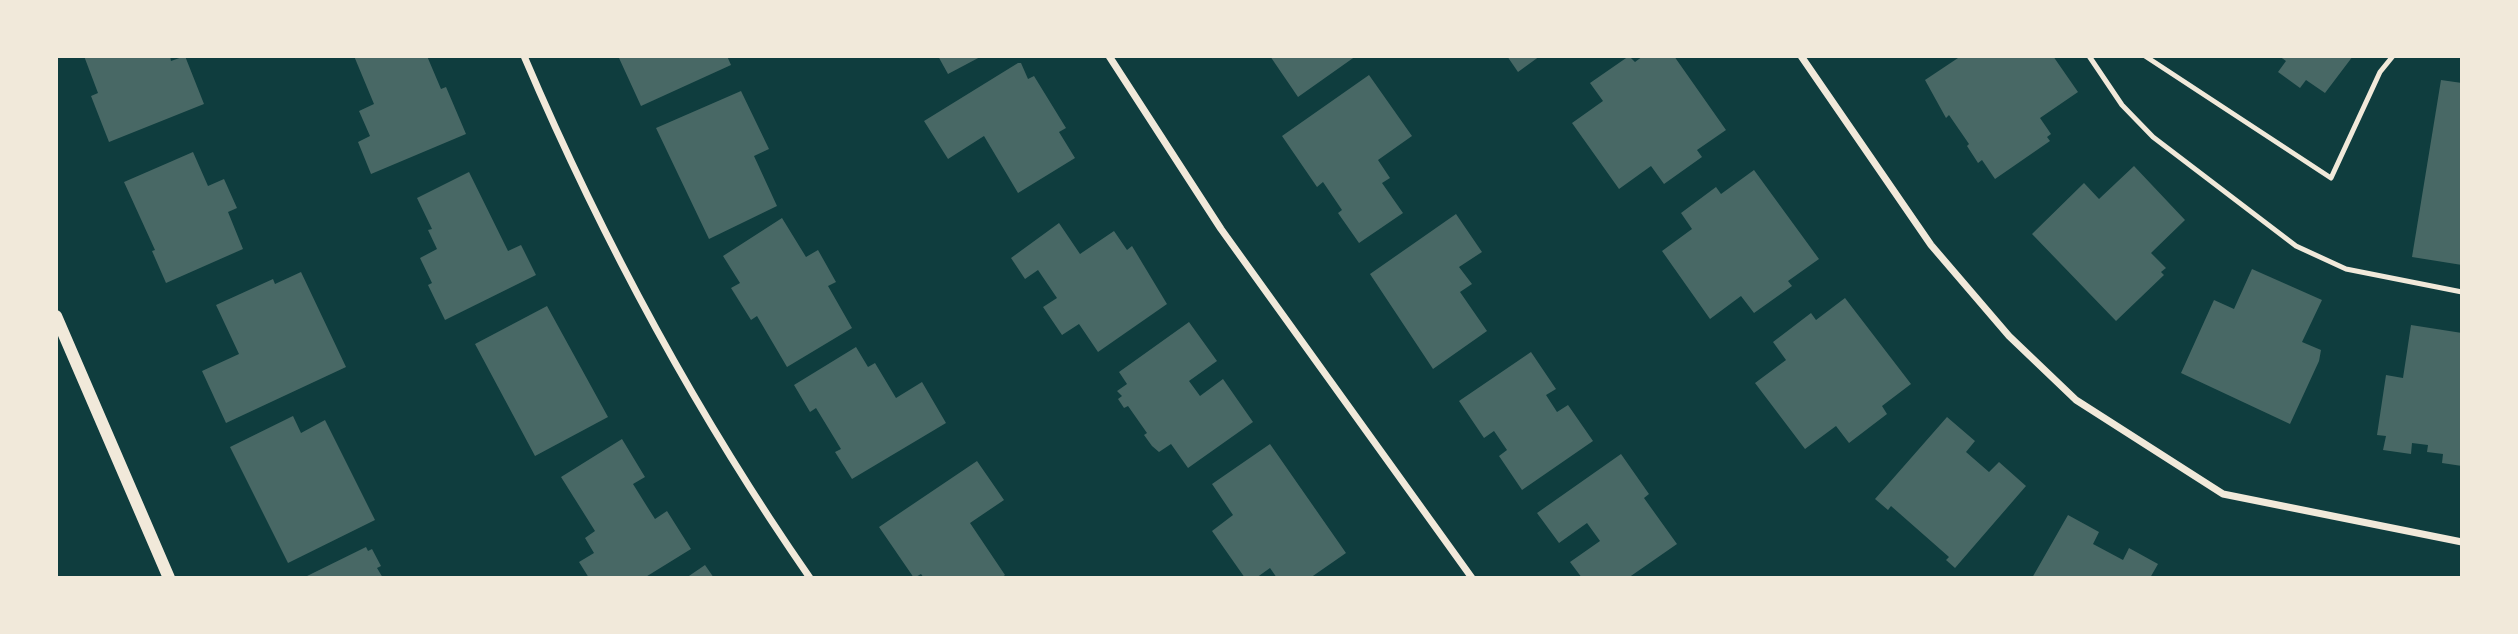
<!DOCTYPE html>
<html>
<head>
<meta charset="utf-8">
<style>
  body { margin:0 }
  #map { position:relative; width:2518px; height:634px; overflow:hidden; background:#0f3d3e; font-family:Arial,sans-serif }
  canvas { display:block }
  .frame { position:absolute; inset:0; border:58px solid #f1e9da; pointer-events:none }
</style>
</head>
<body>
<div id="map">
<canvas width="2518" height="634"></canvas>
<div class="frame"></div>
</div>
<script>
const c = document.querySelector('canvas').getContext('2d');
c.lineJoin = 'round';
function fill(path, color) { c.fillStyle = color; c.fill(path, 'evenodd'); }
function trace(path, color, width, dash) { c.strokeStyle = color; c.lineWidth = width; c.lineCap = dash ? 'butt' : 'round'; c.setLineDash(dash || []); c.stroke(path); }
fill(new Path2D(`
  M84,56H170L171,61L185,56L204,104L109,142L91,96L98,93Z
  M354,56H427L441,89L446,87L466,134L371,174L358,142L370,136L359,111L374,104Z
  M624,56H727L731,65L641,106L619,58Z
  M938,56H982L948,74Z
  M1270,56H1356L1298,97Z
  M1507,56H1540L1518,72Z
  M1629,56L1635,62L1643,56H1674L1726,130L1697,150L1702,157L1664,184L1651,166L1619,189L1572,123L1603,101L1590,83Z
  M1961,56H2053L2078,92L2040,118L2051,134L2047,137L2050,141L1995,179L1982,160L1978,163L1967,146L1969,144L1949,115L1946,118L1925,80Z
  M2279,56H2353L2325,93L2306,80L2300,88L2278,72L2286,61Z
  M1018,63H1021L1028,79L1034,76L1066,128L1059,132L1075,158L1018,193L984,136L948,159L924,121Z
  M1369,75L1412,136L1378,160L1390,178L1382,183L1403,213L1359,243L1338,213L1342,210L1323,182L1317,187L1282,136Z
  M2441,80L2462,83V265L2412,257Z
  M741,91L769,149L754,156L777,206L709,239L656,128Z
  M193,152L208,186L224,179L237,208L228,212L243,249L166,283L152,251L155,250L124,182Z
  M2134,166L2185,220L2151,253L2166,268L2161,272L2164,275L2116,321L2032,234L2084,183L2099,199Z
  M1754,170L1819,259L1788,281L1792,286L1754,313L1741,296L1710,319L1662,251L1692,229L1681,213L1716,187L1721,194Z
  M469,172L508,251L521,245L536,275L445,320L428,285L432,283L420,258L437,249L428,230L432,229L417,198Z
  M1456,214L1482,252L1459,267L1472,284L1460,292L1487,331L1433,369L1370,274Z
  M782,218L806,257L818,250L836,282L828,286L852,328L787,367L757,316L751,320L731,288L740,283L723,256Z
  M1059,223L1080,254L1114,231L1127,250L1132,246L1167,304L1098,352L1079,324L1062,335L1043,307L1057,298L1038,270L1025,279L1011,258Z
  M2252,269L2322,300L2302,342L2321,350L2319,361L2290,424L2181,373L2214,300L2234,309Z
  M301,272L346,367L226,423L202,371L239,354L216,305L273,279L275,284Z
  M1845,298L1911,384L1882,406L1887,414L1849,443L1836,426L1805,449L1755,383L1786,360L1773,342L1811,313L1816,320Z
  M547,306L608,417L535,456L475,344Z
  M1189,322L1217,361L1189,381L1200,396L1223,379L1253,422L1188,468L1171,444L1159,452L1152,446L1144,435L1147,433L1128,406L1124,408L1118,399L1122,396L1117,391L1127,384L1119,372Z
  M2411,325L2462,333V466L2442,463L2443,454L2427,452L2428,445L2412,443L2411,454L2383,450L2386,436L2377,435L2386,375L2403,378Z
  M856,347L868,367L875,363L896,398L922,382L946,423L852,479L835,452L841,449L816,408L810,412L794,385Z
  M1531,352L1556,389L1546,395L1557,412L1568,405L1593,441L1522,490L1499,456L1507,450L1494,431L1484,438L1459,401Z
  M293,416L301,433L325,420L375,520L288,563L230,447Z
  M1947,417L1975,441L1966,452L1989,472L1999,462L2026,486L1955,568L1946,560L1949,557L1891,506L1888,510L1875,499Z
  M622,439L645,477L633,484L648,508L655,519L667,511L691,549L644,578H589L579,562L594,553L585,538L595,531L561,477Z
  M1270,444L1346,553L1310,578H1277L1270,568L1256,578H1245L1212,531L1233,515L1212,484Z
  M1621,454L1649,494L1644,498L1677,544L1628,578H1582L1570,562L1600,541L1587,523L1559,543L1537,513Z
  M977,461L1004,500L970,523L1005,575L1001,578H924L921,574L914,578L879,527Z
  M2068,515L2099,532L2093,544L2123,560L2129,548L2158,564L2150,578H2032Z
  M366,547L368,551L372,549L381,566L377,568L383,578H303Z
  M705,565L714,578H686Z`), '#486865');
trace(new Path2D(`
  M2089,56L2122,105L2153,137L2296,246L2346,269L2462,292
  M2145,56L2331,178L2380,72L2393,56`), '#f1e9da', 5);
trace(new Path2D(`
  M524,56C602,239 697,415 810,578
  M1109,56L1221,229L1472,578
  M1801,56L1931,245L2009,336L2076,400L2223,494L2462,542`), '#f1e9da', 7);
trace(new Path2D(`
  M56,316L169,578`), '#f1e9da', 12);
</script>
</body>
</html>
